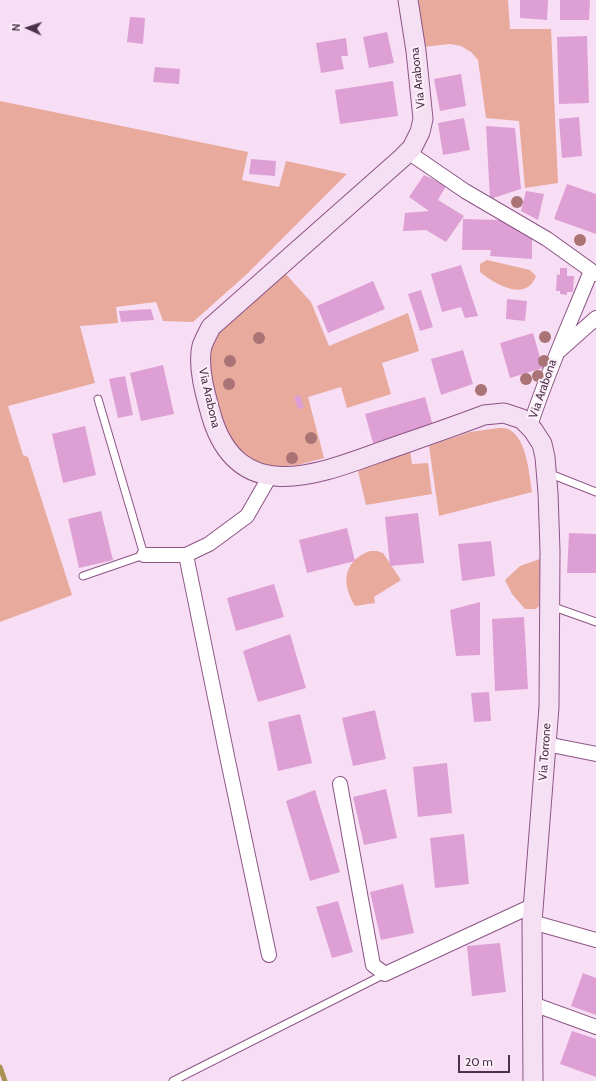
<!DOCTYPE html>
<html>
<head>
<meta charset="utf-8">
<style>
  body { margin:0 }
  #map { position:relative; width:596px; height:1081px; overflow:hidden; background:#f8def4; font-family:Cabin,sans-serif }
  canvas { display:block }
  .north { position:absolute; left:8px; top:8px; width:40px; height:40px; -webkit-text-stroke:3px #fdf0fb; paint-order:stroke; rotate:273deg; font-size:11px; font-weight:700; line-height:16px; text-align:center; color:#4d3349 }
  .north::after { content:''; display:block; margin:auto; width:14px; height:18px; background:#4d3349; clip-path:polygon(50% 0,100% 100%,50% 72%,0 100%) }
  .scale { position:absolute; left:458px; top:1055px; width:52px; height:18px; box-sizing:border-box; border:2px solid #4d3349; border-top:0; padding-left:5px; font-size:12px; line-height:14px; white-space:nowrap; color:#4d3349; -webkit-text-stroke:3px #fdf0fb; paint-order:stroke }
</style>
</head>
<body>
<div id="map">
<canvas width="596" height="1081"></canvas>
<div class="north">N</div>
<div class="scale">20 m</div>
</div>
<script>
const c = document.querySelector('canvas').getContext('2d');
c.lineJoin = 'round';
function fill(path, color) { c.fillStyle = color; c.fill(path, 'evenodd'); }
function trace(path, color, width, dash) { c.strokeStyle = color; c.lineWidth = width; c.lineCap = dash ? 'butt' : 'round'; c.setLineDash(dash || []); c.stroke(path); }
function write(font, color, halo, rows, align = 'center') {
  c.font = font + ' Cabin,sans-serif'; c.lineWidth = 4; c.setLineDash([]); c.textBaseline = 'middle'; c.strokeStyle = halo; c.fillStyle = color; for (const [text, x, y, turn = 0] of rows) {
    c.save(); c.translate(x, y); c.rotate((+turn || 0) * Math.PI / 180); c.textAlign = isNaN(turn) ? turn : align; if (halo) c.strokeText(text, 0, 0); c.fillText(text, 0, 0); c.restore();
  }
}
fill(new Path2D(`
  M414,0H508L510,29H551L558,183L525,188L519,121L486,118L478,60L471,52L461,46L450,44L422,47Z
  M0,101L248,152L242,180L279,187L286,161L347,174L247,274L193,322L163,321L156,302L116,307L118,323L80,326L95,383L8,406L23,455L28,457L72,595L0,622Z
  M487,260L530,270L536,276C526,303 495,284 480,272V264Z
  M283,271L311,302L329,346L408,313L419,351L382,363L391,394L347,408L341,387L308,397L324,458L298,465L266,468L236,451L221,423L208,364L213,338Z
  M498,428C502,428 507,428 510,430C527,440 529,474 532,492L439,516L429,446L470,432Z
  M410,450L412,464L428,463L432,494L366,505L358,471Z
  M370,551H377L383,553L401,580L374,597L375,603L355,606C341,583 343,561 370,551Z
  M540,559L539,606L536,609H525L512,594L505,580L520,566Z`), '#e8aa9d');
trace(new Path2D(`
  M0,1067L5,1081`), '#a79254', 5);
fill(new Path2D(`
  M520,0H548L547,20L520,18Z
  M560,0H590L589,20H560Z
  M130,17L145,18L143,44L127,42Z
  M387,32L394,63L369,68L363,37Z
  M587,36L589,103L559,104L557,37Z
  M346,38L348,56H341L344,69L321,73L316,43Z
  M155,67L180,69L179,84L153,82Z
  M461,74L466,106L440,111L434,79Z
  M393,81L398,116L340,124L335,90Z
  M579,117L582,156L562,158L559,119Z
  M464,118L470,150L443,155L438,123Z
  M486,126L515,128L521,189L490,199Z
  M251,159L276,161L275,176L249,174Z
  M424,175L446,186L438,200L464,216L446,242L426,230L403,231L405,213L429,211L409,197Z
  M567,184L596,194V234L554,219Z
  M526,191L544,194L538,220L521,211Z
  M463,219L500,220L532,236V259L490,256L491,250H462Z
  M461,265L478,316L465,318L461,307L442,312L431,274Z
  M560,268H567V276H574L573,292H567V295L560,294V291H556L557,274L560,275Z
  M373,281L385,309L328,333L317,306Z
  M421,290L433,327L420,331L408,294Z
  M507,299L527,301L525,321L506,319Z
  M151,309L154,320L121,322L119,311Z
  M533,333L543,368L510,378L500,343Z
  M463,350L473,384L441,395L431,359Z
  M163,365L174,414L141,421L130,373Z
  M125,376L133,415L118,418L109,379Z
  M300,395L304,408L298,409L294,397Z
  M425,397L433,426L373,443L365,414Z
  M85,426L96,475L63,483L52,434Z
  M101,511L113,560L79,568L68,519Z
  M418,513L424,563L390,566L385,517Z
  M347,528L355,561L307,573L299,540Z
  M569,533L596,534V573H567Z
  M491,541L495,576L462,581L458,544Z
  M274,584L284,617L236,631L227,598Z
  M480,602V655L456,656L450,610Z
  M524,617L528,689L495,691L492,619Z
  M290,634L306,688L258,702L243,651Z
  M489,692L491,721L474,722L471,693Z
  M375,710L386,759L353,766L342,718Z
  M300,714L312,763L278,771L268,722Z
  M447,763L452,813L418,817L413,767Z
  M386,789L397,838L364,845L353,797Z
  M315,790L340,872L310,881L286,801Z
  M464,834L469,884L435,888L430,838Z
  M403,884L414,933L381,940L370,892Z
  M338,901L353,952L332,958L316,907Z
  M500,943L506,992L472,996L467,946Z
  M583,973L596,978V1015L571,1006Z
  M572,1031L596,1039V1077L560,1064Z`), '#dd9fd4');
const lane = new Path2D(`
  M548,473L596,492
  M83,576L144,555L98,399
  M551,606L596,622
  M173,1081L385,974`);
const street = new Path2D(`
  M408,152L465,191L547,239L596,274
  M559,351L596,318
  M530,426C547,373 570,323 591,271
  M144,555H186L209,544L247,516L270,476
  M186,555L228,761L269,955
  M546,744L596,754
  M340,784L373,965L385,974L534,905
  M532,922L596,940
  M533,1004L596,1027`);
const secondary = new Path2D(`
  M408,0L416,51L423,119L420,132L412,148L402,158L211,327C208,333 204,340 202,346C197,367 206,397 212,418C240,507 319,474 383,451C417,439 450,428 484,415L504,413L522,419L533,430L542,444L545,457L548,493L550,551L549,707L532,922L533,1081`);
trace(lane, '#8c5485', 9);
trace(street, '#8c5485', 16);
trace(secondary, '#8c5485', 21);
trace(lane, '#fff', 7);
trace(street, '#fff', 14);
trace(secondary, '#f5dff2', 19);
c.fillStyle = '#aa7376';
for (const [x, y] of [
  [517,202],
  [580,240],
  [545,337],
  [259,338],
  [230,361],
  [544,361],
  [538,376],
  [526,379],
  [229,384],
  [481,390],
  [311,438],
  [292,458]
]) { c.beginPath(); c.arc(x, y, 6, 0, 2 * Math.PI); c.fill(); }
write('12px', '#4d3349', '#fdf0fb', [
  ["Via Arabona",418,78,-96],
  ["Via Arabona",543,389,-71],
  ["Via Arabona",209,398,77],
  ["Via Torrone",545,752,-86]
]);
</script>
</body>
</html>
